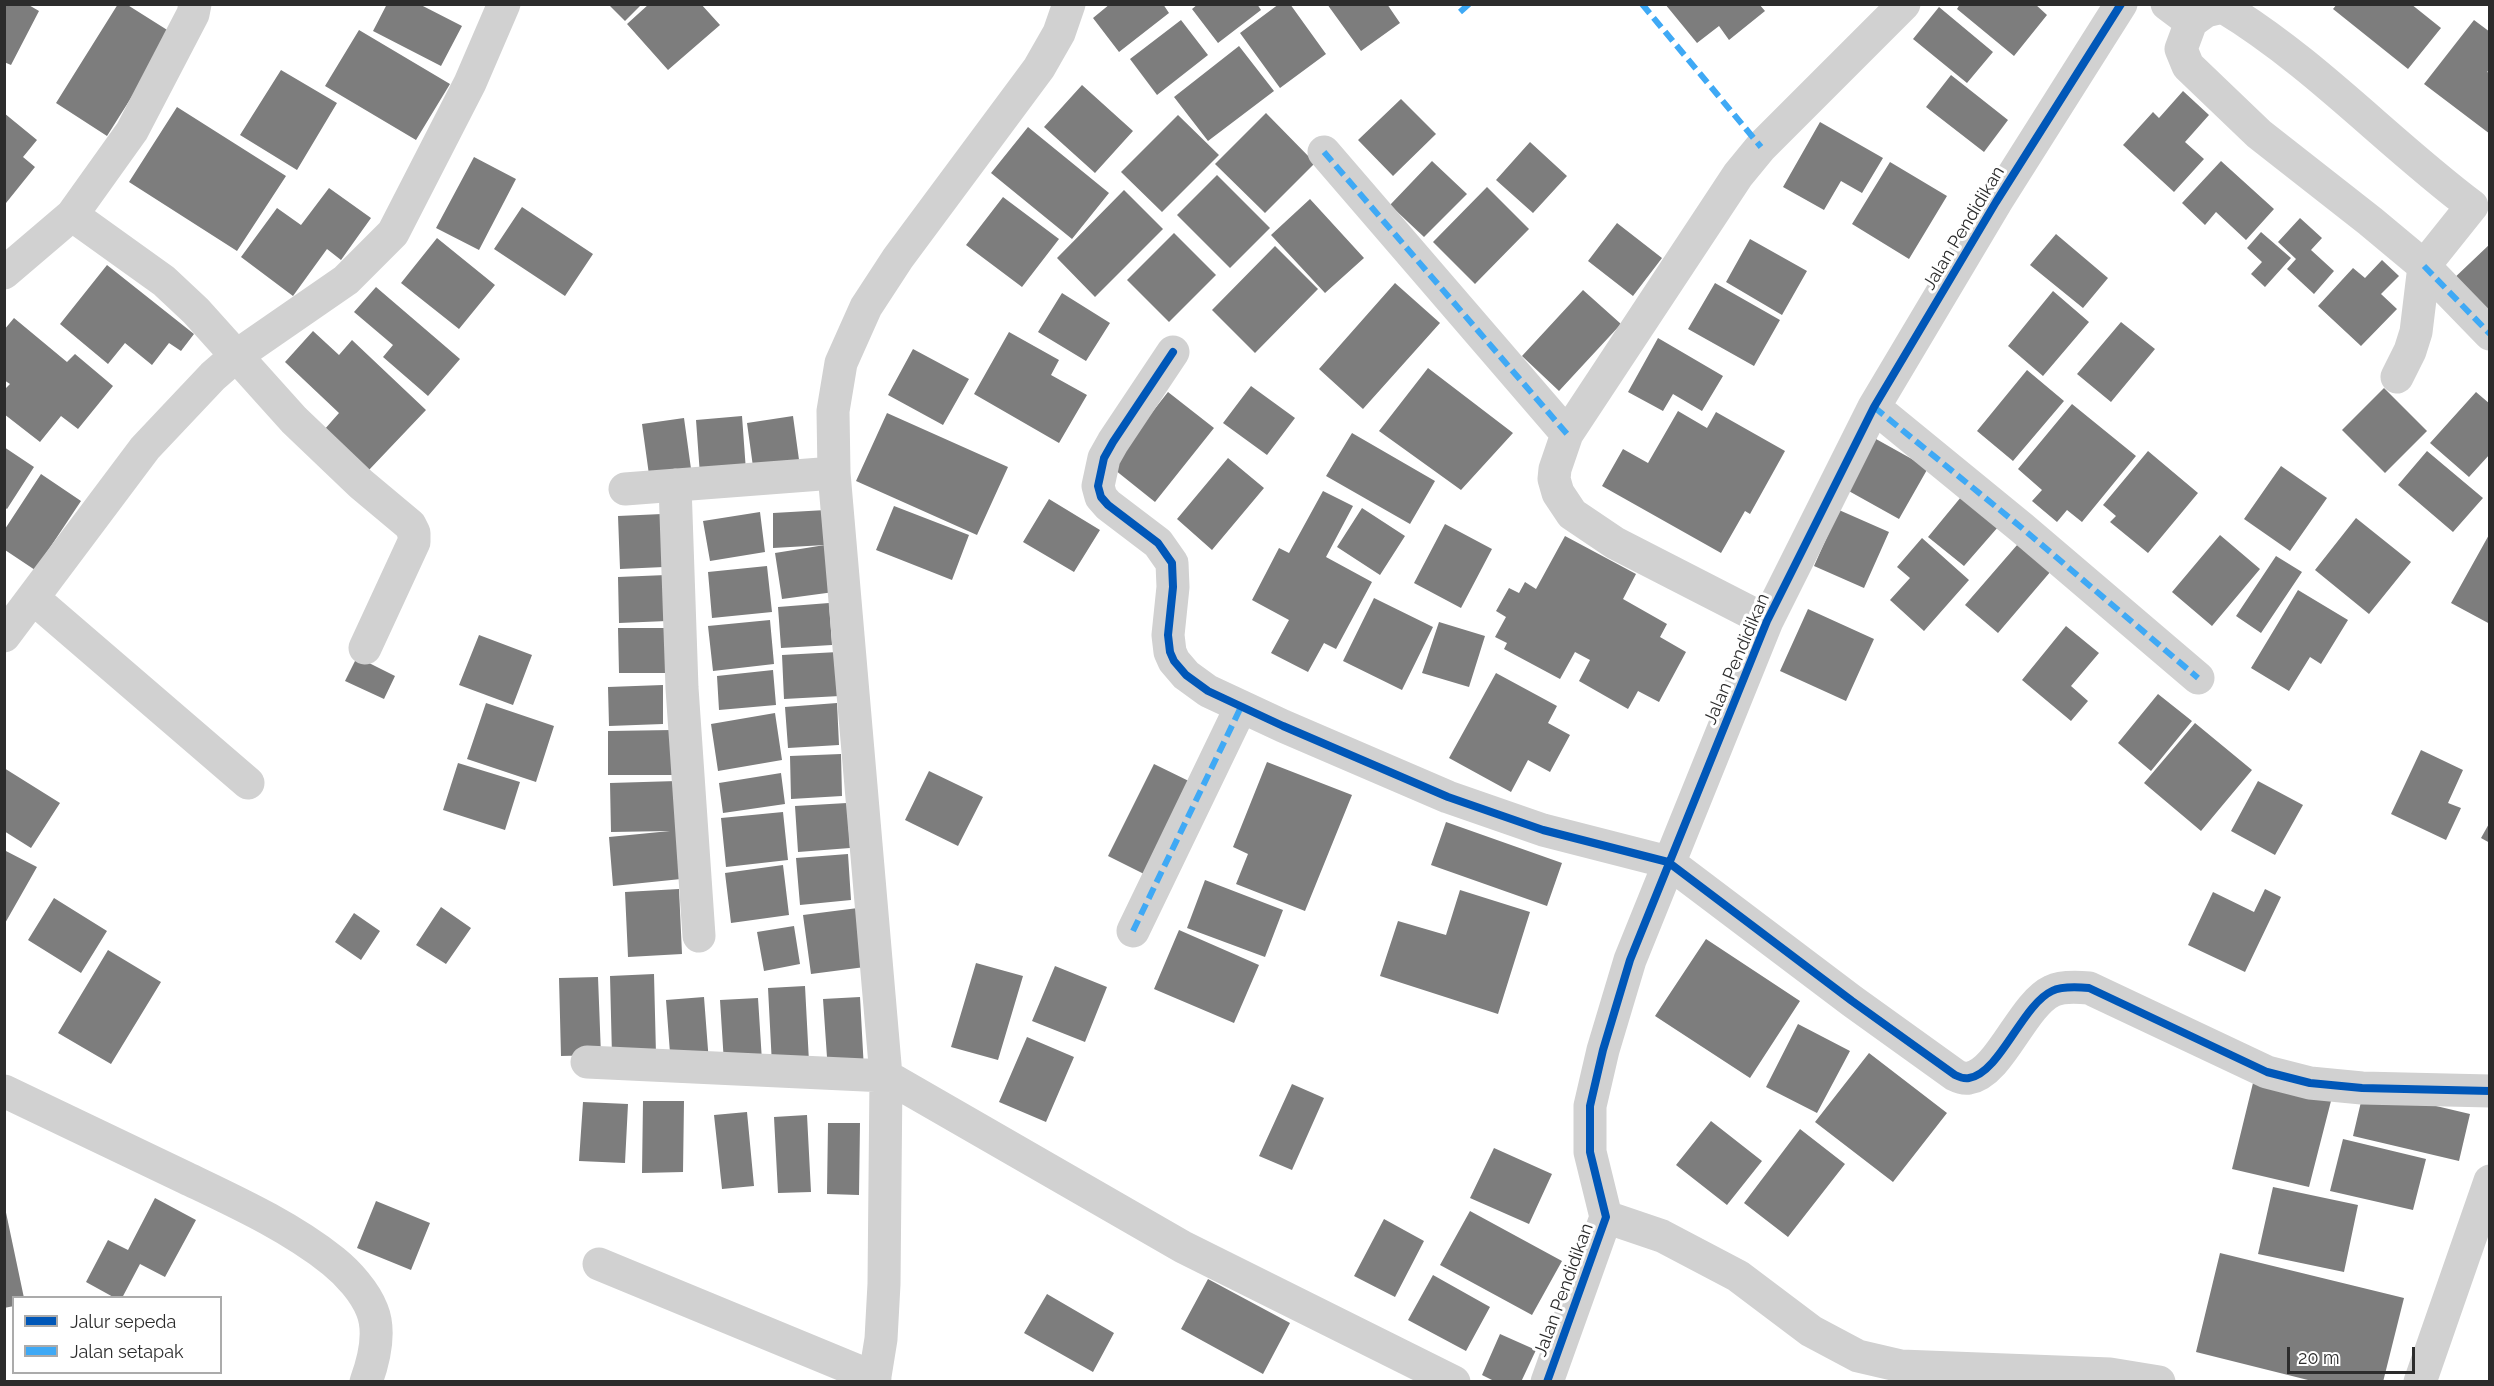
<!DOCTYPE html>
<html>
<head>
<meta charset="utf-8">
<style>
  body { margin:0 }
  #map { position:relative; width:2494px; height:1386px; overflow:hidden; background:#fff; font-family:Raleway,sans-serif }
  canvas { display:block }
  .frame { position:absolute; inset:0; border:6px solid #2c2c2c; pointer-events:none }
  .legend { position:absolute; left:12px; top:1296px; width:210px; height:78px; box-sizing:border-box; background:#fff; border:2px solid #ababab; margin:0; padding:8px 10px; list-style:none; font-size:18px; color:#2c2c2c }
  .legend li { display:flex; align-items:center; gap:12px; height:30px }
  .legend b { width:30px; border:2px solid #ababab }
  .scale { position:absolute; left:2287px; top:1347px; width:128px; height:27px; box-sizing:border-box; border:3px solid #2c2c2c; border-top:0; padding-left:8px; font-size:18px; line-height:21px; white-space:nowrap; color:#2c2c2c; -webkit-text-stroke:4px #fff; paint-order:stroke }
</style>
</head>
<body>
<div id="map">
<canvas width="2494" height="1386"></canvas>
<div class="frame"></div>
<ul class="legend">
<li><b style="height:8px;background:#0057b8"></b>Jalur sepeda</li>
<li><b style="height:8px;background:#3fa9f5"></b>Jalan setapak</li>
</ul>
<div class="scale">20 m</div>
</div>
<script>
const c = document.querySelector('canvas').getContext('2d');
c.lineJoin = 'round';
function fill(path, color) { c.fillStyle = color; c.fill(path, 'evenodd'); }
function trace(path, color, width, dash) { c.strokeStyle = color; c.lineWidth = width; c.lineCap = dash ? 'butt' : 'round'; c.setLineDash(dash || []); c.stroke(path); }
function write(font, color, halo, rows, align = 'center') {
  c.font = font + ' Raleway,sans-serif'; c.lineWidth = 6; c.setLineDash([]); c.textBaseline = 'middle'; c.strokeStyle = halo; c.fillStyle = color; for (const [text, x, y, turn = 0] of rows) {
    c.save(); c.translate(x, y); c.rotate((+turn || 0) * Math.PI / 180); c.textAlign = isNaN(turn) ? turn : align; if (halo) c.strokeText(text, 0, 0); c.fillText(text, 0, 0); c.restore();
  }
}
fill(new Path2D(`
  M4,4H27L39,11L11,65L4,62Z
  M118,4H126L172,33L107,136L56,103Z
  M387,4H419L462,26L441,66L373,31Z
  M608,4H642L625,21Z
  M649,4H701L720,25L668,70L627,24Z
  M1110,4H1163L1169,13L1119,52L1093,18Z
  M1198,4H1257L1261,10L1218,43L1192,9Z
  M1279,4H1290L1326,54L1280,88L1240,33Z
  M1327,4H1387L1400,23L1361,51Z
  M1665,4H1759L1765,11L1729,40L1719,26L1697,43Z
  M1960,4H2035L2047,15L2014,56L1957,9Z
  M2337,4H2411L2441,28L2408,69L2333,9Z
  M1939,7L1993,52L1967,83L1913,39Z
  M1181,20L1208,55L1157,95L1130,59Z
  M2474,20L2490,32V69L2487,72L2490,73V134L2424,84Z
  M359,30L450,84L416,140L325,86Z
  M1239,46L1274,91L1208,141L1174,97Z
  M281,70L337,103L297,170L240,135Z
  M1951,75L2008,120L1984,152L1926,107Z
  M1082,85L1133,131L1095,173L1044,127Z
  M2183,91L2209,115L2185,142L2204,159L2174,192L2123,145L2153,112L2159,118Z
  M1401,99L1436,134L1393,176L1358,140Z
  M177,107L286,176L237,251L129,182Z
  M4,113L37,140L23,157L35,167L6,203Z
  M1266,113L1315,163L1265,213L1215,164Z
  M1178,115L1219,155L1162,212L1121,172Z
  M1820,122L1883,158L1862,193L1841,181L1824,210L1783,187Z
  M1028,127L1109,193L1072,239L991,173Z
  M1530,142L1567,176L1533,213L1496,180Z
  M474,157L516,179L479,250L436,228Z
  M1432,161L1467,194L1424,237L1390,205Z
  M2221,161L2274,209L2246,240L2216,212L2205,225L2182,203Z
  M1890,162L1947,196L1909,259L1852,224Z
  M1217,175L1270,228L1230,268L1177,215Z
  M1487,187L1529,229L1475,284L1433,242Z
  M329,188L371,218L341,260L327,249L293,296L241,257L277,208L301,225Z
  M1124,190L1163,229L1095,297L1057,258Z
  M1003,197L1059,239L1022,287L966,245Z
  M1310,199L1364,258L1325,293L1271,235Z
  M522,207L593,254L565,296L494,249Z
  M2300,218L2322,238L2311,250L2334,271L2314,294L2287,269L2296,259L2278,242Z
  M1617,223L1662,258L1633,296L1588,261Z
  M2261,232L2291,258L2265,287L2251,274L2262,262L2247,248Z
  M1174,233L1216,275L1169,322L1127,280Z
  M2056,234L2108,278L2083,308L2030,265Z
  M437,238L495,285L459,329L401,283Z
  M1750,239L1807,271L1782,315L1726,282Z
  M2490,244V323L2450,282Z
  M1275,246L1318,289L1255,353L1212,310Z
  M2382,260L2399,276L2381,294L2397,309L2361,346L2318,306L2353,268L2365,278Z
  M107,265L194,334L181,351L169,343L152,365L125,343L108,364L60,324Z
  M1395,283L1440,323L1363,409L1319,369Z
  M1715,283L1780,320L1754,366L1688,329Z
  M376,287L460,359L428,396L383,357L393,345L354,312Z
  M1583,290L1621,324L1559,391L1522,356Z
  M2053,291L2089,322L2043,376L2008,346Z
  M1062,293L1110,323L1086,361L1038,332Z
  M14,318L67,362L75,354L113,386L78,429L61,416L40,442L4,414V390L10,384L4,380V330Z
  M2121,322L2155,349L2111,402L2077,374Z
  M313,331L339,355L352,340L426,410L368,471L324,430L339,413L285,362Z
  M1009,332L1059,360L1051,375L1087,395L1059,443L974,394Z
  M1658,338L1723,376L1702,411L1673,394L1663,411L1628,392Z
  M913,349L969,379L943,425L888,395Z
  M1428,368L1513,433L1461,490L1379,431Z
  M2027,370L2064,401L2013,461L1977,431Z
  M1251,386L1295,418L1267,455L1223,423Z
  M2384,388L2427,431L2385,473L2342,430Z
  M1168,392L1214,428L1155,502L1110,466Z
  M2476,392L2490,404V454L2469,477L2430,443Z
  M2072,404L2136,456L2082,522L2067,510L2057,522L2032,501L2042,490L2018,469Z
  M1678,411L1707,428L1716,412L1785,451L1750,514L1745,511L1721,553L1602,486L1623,449L1648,463Z
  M887,413L1008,467L977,535L856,481Z
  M742,416L746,471L700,475L696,420Z
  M793,416L800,467L754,474L747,423Z
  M684,418L692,476L650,482L642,424Z
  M1352,433L1435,481L1410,524L1326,476Z
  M1876,439L1928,468L1899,519L1847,490Z
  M4,447L34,467L7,509L4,507Z
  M2148,451L2198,493L2148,553L2110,522L2116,516L2103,505Z
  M2427,451L2483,498L2453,532L2398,485Z
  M1228,458L1264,488L1212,550L1177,519Z
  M2281,466L2327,498L2290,551L2244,519Z
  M41,474L81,501L35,570L5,550V529Z
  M1323,491L1353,506L1326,557L1372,582L1336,649L1324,643L1308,672L1271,653L1289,620L1252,600L1279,548L1289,553Z
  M1961,497L1998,527L1964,566L1928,537Z
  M1049,499L1100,530L1074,572L1023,542Z
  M894,506L969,535L952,580L876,550Z
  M1362,508L1405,536L1380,575L1337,547Z
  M826,510L834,592L782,599L775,553L825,545L773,548V513Z
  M1839,510L1889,532L1864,588L1814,566Z
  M760,512L765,552L710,561L703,521Z
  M662,514L664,567L620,569L618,516Z
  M2356,518L2411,562L2369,614L2315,570Z
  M1445,524L1492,549L1461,608L1414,583Z
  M2490,533V624L2451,603Z
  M2220,535L2260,569L2212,626L2172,592Z
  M1565,536L1636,574L1623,599L1667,624L1660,637L1686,652L1659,702L1638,691L1628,709L1579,681L1590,660L1575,652L1560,679L1504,649L1507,643L1495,637L1506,617L1496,611L1509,588L1519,593L1525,582L1536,589Z
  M2024,537L2057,564L1998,633L1965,605Z
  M1922,538L1969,580L1924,631L1890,600L1910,578L1897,567Z
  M2276,556L2302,572L2261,633L2236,616Z
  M767,566L772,612L712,618L708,572Z
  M666,575L667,621L619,623L618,577Z
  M2298,590L2348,620L2321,664L2310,657L2289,691L2251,668Z
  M1374,598L1433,627L1402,690L1343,661Z
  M829,603L832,645L781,648L778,607Z
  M1808,609L1874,639L1846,701L1780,671Z
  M770,620L774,664L713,671L708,626Z
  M1439,622L1485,636L1469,687L1422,673Z
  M2066,626L2099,653L2071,686L2088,701L2071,721L2022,680Z
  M618,628H665L666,673H619Z
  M479,635L532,655L513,705L459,685Z
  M838,652L840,696L784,699L782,655Z
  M357,657L395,676L384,699L345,681Z
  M773,670L776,705L719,710L717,676Z
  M1496,673L1557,706L1548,723L1570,735L1550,772L1528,760L1511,792L1449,758Z
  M663,685V724L609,726L608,687Z
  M2158,694L2192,721L2151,771L2118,743Z
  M486,703L554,726L536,782L467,759Z
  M837,703L839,745L788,748L785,707Z
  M775,713L782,760L718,771L711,724Z
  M2195,723L2252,770L2201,831L2144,783Z
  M673,730V775H608V731Z
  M2421,750L2463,770L2448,803L2461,808L2446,840L2391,814Z
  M841,754L842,796L791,799L790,756Z
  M1267,762L1352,795L1305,911L1236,884L1248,854L1233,847Z
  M458,763L520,782L505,830L443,810Z
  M1154,764L1199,786L1152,878L1108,856Z
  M4,768L60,803L31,848L4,831Z
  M929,771L983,797L958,846L905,820Z
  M781,773L785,804L723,813L719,783Z
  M677,781L681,879L613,886L609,837L670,831L611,832L610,783Z
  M2258,781L2303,805L2275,855L2231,831Z
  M847,803L850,848L798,852L795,806Z
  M783,812L788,860L726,867L721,818Z
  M1446,822L1562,863L1547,906L1431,865Z
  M2490,822V843L2481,838Z
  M4,850L37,867L4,925Z
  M848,854L851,900L800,905L796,858Z
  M783,865L789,915L731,923L725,873Z
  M1205,880L1283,910L1265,957L1187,928Z
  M679,889L682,954L628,957L625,892Z
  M2265,889L2281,897L2245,972L2188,945L2213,892L2254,912Z
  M1460,890L1530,912L1498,1014L1380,976L1398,921L1446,935Z
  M54,898L107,931L81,973L28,940Z
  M441,907L471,928L446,964L416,945Z
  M858,908L865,967L811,974L803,915Z
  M354,913L380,931L361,960L335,942Z
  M794,926L800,964L764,971L757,932Z
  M1179,930L1259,965L1234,1023L1154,989Z
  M1706,939L1800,1001L1750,1078L1655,1016Z
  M108,950L161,982L111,1064L58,1033Z
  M976,963L1023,976L998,1060L951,1047Z
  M1055,966L1107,987L1085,1042L1032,1021Z
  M654,974L656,1055L612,1056L610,976Z
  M598,977L601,1055L561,1056L559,978Z
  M805,986L809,1062L772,1065L768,988Z
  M704,997L709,1063L671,1066L666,1000Z
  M860,997L864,1070L828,1072L823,999Z
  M758,998L762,1061L724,1063L720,1000Z
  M1798,1024L1850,1051L1817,1113L1766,1087Z
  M1027,1037L1074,1057L1046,1122L999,1102Z
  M1869,1053L1947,1113L1893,1182L1815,1122Z
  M2253,1083L2331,1101L2309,1187L2232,1169Z
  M1292,1084L1324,1098L1292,1170L1259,1156Z
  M2364,1089L2470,1114L2459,1161L2353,1136Z
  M643,1101H684L683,1172L642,1173Z
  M583,1102L628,1104L625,1163L579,1161Z
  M747,1112L754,1186L722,1189L714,1115Z
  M807,1115L811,1192L778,1193L774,1117Z
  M1711,1121L1762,1161L1727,1205L1676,1165Z
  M828,1123H860L859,1195L827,1194Z
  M1800,1129L1845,1164L1788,1237L1744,1203Z
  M2343,1139L2426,1159L2413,1210L2330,1191Z
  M1494,1148L1552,1174L1529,1224L1470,1198Z
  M2273,1187L2358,1205L2344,1272L2258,1254Z
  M155,1198L196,1220L165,1277L140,1264L122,1298H115L86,1282L108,1240L128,1250Z
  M376,1201L430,1223L411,1270L357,1248Z
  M4,1203L24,1298H14V1306L4,1308Z
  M1470,1211L1562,1261L1532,1315L1440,1265Z
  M1384,1219L1424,1241L1395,1297L1354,1276Z
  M2220,1253L2404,1298L2383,1382H2316L2196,1352Z
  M1433,1275L1490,1307L1466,1351L1408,1320Z
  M1208,1279L1290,1323L1263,1374L1181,1329Z
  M1047,1294L1114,1333L1093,1372L1024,1333Z
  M1500,1334L1536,1350L1521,1382H1496L1482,1375Z`), '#7d7d7d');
trace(new Path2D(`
  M2167,4L2191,22L2206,11L2223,7C2314,62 2387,142 2472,206L2424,266L2416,332L2410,351L2397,377
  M2191,22L2181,49L2188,66L2259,134L2370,221L2424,266L2490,334
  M1324,152L1567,434
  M72,215L164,281L196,311L294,420L361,484L410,525L414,533V542L365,648
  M4,273L72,215L132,131L193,14L195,4
  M1173,352L1113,442L1104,458L1098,486L1101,497L1108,505L1158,543L1172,563L1173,587L1168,635L1170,652L1174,661L1186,675L1208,691L1283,726L1448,797L1543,830L1668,862L1852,1001L1955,1075C1959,1077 1964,1079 1969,1078C2000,1073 2022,1005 2052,991C2062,986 2078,987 2089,988L2267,1072L2310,1083L2362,1088L2490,1091
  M1874,407L2022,528L2198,678
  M675,485L682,688L699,936
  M625,489L834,473
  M33,598L248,783
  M1767,621L1615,543L1572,514L1558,493L1554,479L1555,469L1567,434L1738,175L1761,147L1904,4
  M4,636L145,448L213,376L236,356L346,280L393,233L470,83L504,4
  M1133,931L1241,707
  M587,1062L886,1076L1183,1247L1454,1382
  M4,1091C65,1120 125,1149 186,1178C236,1202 289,1226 333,1261C348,1273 365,1292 372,1310C381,1332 374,1360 366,1382
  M1606,1217L1662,1236L1738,1276L1811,1331L1858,1356L1901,1366L2110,1374L2159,1382
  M599,1264L875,1378
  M874,1382L881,1339L884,1284L886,1076L834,473L833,411L841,363L866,307L898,258L1039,68L1059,33L1069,4
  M1547,1382L1606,1217L1590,1152V1106L1603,1050L1630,960L1767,621L1874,407L1996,202L2121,4
  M2420,1382L2490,1181`), '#d1d1d1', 33);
trace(new Path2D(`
  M1642,4L1761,147
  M1460,12L1469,4
  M1324,152L1567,434
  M2424,266L2490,334
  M1874,407L2022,528L2198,678
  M1133,931L1241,707`), '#3fa9f5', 6, [12, 6]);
trace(new Path2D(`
  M1173,352L1113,442L1104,458L1098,486L1101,497L1108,505L1158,543L1172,563L1173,587L1168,635L1170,652L1174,661L1186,675L1208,691L1283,726L1448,797L1543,830L1668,862L1852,1001L1955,1075C1959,1077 1964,1079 1969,1078C2000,1073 2022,1005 2052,991C2062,986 2078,987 2089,988L2267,1072L2310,1083L2362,1088L2490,1091
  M1547,1382L1606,1217L1590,1152V1106L1603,1050L1630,960L1767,621L1874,407L1996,202L2121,4`), '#0057b8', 8);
write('18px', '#2c2c2c', '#fff', [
  ["Jalan Pendidikan",1964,228,-59],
  ["Jalan Pendidikan",1737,659,-67],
  ["Jalan Pendidikan",1564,1290,-70]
]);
</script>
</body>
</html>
